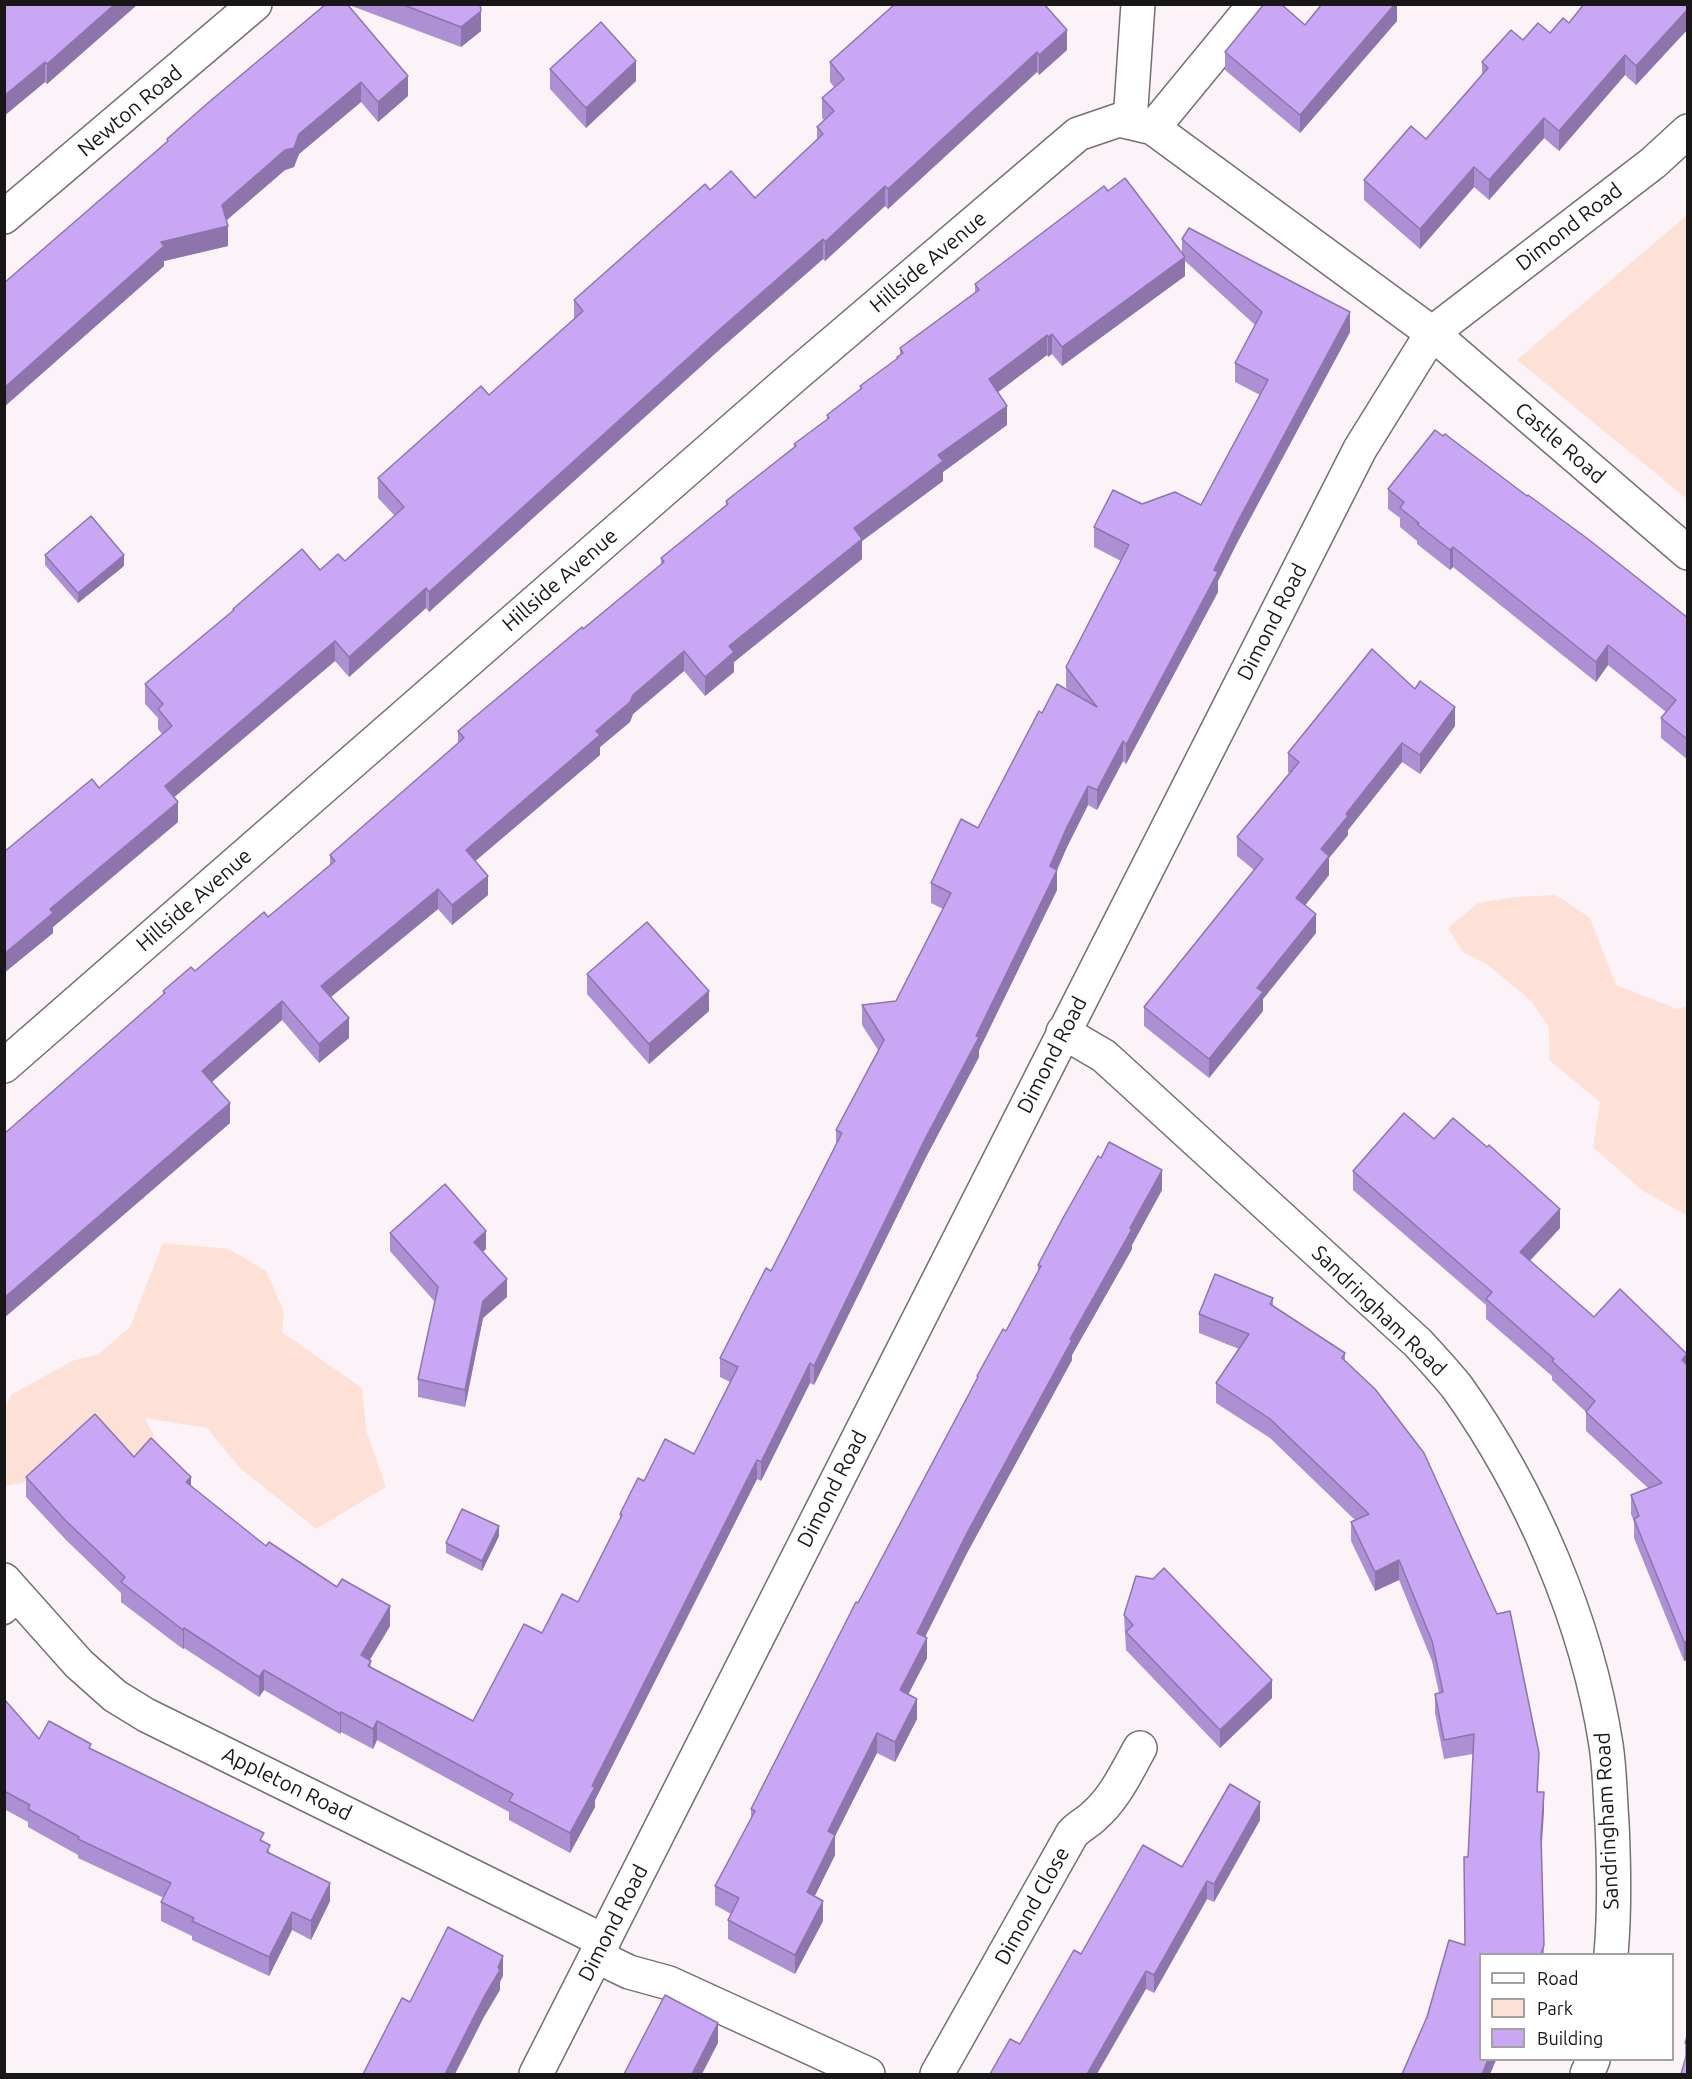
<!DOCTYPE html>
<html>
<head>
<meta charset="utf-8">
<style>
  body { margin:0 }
  #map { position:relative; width:1692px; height:2079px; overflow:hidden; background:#fbf3f8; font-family:Ubuntu,sans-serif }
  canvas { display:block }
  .frame { position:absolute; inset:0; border:6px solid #191618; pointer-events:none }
  .legend { position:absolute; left:1479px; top:1953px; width:195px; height:108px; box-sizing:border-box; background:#fff; border:2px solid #a3a2a3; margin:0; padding:8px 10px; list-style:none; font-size:18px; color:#191618 }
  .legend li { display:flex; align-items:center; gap:12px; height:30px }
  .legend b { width:30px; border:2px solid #a3a2a3 }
</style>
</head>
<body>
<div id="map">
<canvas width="1692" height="2079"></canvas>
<div class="frame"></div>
<ul class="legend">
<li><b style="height:8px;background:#fff"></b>Road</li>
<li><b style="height:16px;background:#fde1d6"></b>Park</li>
<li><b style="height:16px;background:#c9a7f5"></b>Building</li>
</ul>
</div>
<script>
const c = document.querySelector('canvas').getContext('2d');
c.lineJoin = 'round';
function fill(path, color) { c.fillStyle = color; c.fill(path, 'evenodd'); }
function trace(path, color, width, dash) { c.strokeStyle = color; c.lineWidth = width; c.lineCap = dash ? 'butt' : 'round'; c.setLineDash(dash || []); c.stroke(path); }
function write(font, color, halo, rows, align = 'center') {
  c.font = font + ' Ubuntu,sans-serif'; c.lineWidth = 4.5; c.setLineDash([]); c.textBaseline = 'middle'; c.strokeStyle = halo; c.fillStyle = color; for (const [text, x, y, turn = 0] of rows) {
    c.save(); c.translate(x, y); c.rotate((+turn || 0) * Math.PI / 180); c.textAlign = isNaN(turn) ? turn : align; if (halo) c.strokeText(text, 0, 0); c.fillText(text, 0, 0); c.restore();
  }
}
fill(new Path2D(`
  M1687,215V499L1517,360Z
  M1556,895L1590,918L1616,985L1677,1009L1687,1006V1215L1643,1191L1593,1147L1600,1102L1549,1060V1028L1532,1002L1487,964L1463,952L1448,928L1478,903L1515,897Z
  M163,1243L229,1249L266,1271L284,1312L282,1332L362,1388L366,1430L386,1487L316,1529L239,1467L207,1428L145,1418L163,1454L82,1458L22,1483L5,1486V1407L11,1395L72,1361L99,1354L130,1327Z`), '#fde1d6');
const lane = new Path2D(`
  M4,1612L20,1598`);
const street = new Path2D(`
  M1130,122L1138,4
  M1153,128L1255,4
  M4,217L255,4
  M1063,1032L1104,1056L1418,1343C1431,1357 1445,1372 1457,1387C1530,1489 1587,1621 1606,1745C1610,1771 1610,1797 1612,1823C1614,1867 1615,1910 1611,1954
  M4,1066L793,377L1078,134L1119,120L1153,128L1432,333L1688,553
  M4,1580L79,1664L115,1696L146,1715L604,1941
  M596,1956L629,1972L669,1983L868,2074
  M536,2074L1360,449L1432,333L1653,163L1688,131
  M937,2074L1072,1834C1079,1826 1087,1823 1094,1816C1115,1798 1127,1771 1140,1748
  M1587,2074L1593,2060`);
trace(lane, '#766f74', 27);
trace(street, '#766f74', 36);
trace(lane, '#fff', 24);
trace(street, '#fff', 33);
fill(new Path2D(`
  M4,4H138L47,84L45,82L4,116Z
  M326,4L408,96L378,122L361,102L299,154L294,167L285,170L226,221L228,246L164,261V266L4,407L167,142V139Z
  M480,4L481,31L461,47L349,5Z
  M1397,4V21L1300,133L1225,70V52L1305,25Z
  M1688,4V29L1636,85L1625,75L1559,151L1544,138L1489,200L1474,187L1420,249L1364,200V180L1426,139L1482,75V62L1523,40L1550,33L1569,23Z
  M1067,50L1039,75L1037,72L888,209L885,206L825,261L823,259L719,350L429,612L426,608L349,677L335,661L174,797L178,822L53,927V933L4,973V852L99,788L162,734L158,729V718L145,704V684L233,611V609L320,570L345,561L395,516L378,498V478L489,395L574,319V300L710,190L755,198L817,140V127L824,120L822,118V98L834,87L830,82V62Z
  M550,69L636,81L586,128L550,89Z
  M1108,191L1182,252V239L1350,332L1237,543L1218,581V592L1126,764L1123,761L1097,810L1088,805L1067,847L1057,870V890L979,1050V1057L925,1159L814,1385L810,1383L761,1481L757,1479L595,1800V1807L570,1853L509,1820V1812L377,1740L373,1749L341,1732L340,1734L264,1690L259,1697L184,1648L183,1649L121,1602V1593L66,1540L26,1497V1477L134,1457L191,1486L266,1546L390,1626L370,1660L371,1667L473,1721L542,1633L578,1602L620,1520V1514L644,1481L694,1454L730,1382L720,1377V1358L771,1271L816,1184L836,1145V1130L878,1050L862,1025V1005L896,1001L943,909L931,903V883L978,828L1042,713L1069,691L1066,687V667L1121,561L1094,547V527L1142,504L1201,505L1260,395L1235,382V363L1255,325L1185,261V276L1062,366L1052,354L1048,357L1047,355L998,392L1007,425L943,472V481L862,541V559L734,662V672L705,696L684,671L633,714L630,722L600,747V755L475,861L488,895L452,925L438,909L331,997L349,1038L319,1063L282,1020L211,1082L230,1123L4,1318V1134L163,995V991L195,971L268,917L330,866V855L458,743V731L661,565V558L726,505V501L794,447V444L827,420V415L860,390V386L897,359V357L900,355V348L975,292V284Z
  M1388,489L1688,618V760L1661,738V718L1666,712L1608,665L1596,682L1453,567L1450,570L1417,544V541L1400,527V518L1388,509Z
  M45,555L124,566L78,603L45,565Z
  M1455,726L1420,774L1402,762L1348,830V835L1329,858V875L1305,905L1316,933L1263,999V1011L1209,1078L1144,1026V1007L1254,870L1237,856V837L1289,773L1288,772V753Z
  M587,974L709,1011L649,1064L587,994Z
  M1434,1139L1560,1228L1530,1261L1594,1317L1687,1354L1684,1661L1634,1538V1522L1631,1514V1495L1648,1488L1586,1431V1412L1552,1380V1376L1486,1319V1305L1353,1190V1171Z
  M1162,1190L1132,1245V1249L1072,1355V1360L967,1553L925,1637L927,1658L908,1695L917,1719L895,1762L877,1753L835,1836V1855L814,1897L823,1921L795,1974L728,1939V1920L731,1914L715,1905V1886L751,1819V1809L858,1603L977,1380V1376L1006,1331L1038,1272V1265Z
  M390,1233L486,1249L482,1252L507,1297L483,1318L465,1407L418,1397V1379L435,1302L390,1251Z
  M1215,1274L1273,1298V1306L1345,1353V1361L1375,1389L1424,1453L1497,1614L1510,1611L1539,1753L1538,1792H1544L1541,1850L1544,1954H1480V2060H1496L1490,2074H1402L1427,2017L1449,1940L1465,1945L1464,1857H1468L1473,1754L1444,1759L1435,1713V1694L1439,1693L1432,1661L1399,1580L1375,1591L1351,1541V1522L1355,1520L1270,1438L1216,1403V1383L1239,1349L1199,1333V1314Z
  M499,1536L482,1571L446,1553V1543Z
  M1124,1615L1272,1698L1220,1748L1126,1650Z
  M4,1699L39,1739L91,1749L264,1842L270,1853L330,1901L311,1940L292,1930L269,1976L192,1940V1936L161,1921V1902L164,1898L78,1858V1855L28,1827V1822L4,1809Z
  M1260,1820L1214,1902L1207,1899L1154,1993L1146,1989L1020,2044L1081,1954L1182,1867Z
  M1688,2033V2074L1685,2060V2043Z`), '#ad90d3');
fill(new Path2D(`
  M115,4H138L47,84V64Z
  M1395,4H1397V21L1300,133V115Z
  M1688,4V29L1636,85V66Z
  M481,11V31L461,47V27Z
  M1067,30V50L1039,75V55Z
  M1037,52V72L888,209V189Z
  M1625,55V75L1559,151V131Z
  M636,61V81L586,128V108Z
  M45,62V82L4,116V96Z
  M408,76V96L378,122V102Z
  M361,82V102L299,154L294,167L285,170L222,224V205L299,134Z
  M1544,118V138L1489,200V180Z
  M1474,167V187L1420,249V229Z
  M885,186V206L825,261V242Z
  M228,226V246L164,261V266L4,407V388L161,242Z
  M823,239V259L719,350L429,612V592L719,330Z
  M1185,257V276L1062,366V347Z
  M1350,312V332L1237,543L1218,581V592L1126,764V745L1237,523Z
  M1052,334V354L1048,357V337Z
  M1047,335V355L989,399V379Z
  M1007,406V425L943,472V481L862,541V559L734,662V672L705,696V677L729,646L854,528L938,455Z
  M1453,547V567L1450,570V550Z
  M124,555V566L78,603V593Z
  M426,588V608L349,677V657Z
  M335,641V661L165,805V786Z
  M1608,645V665L1596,682V662Z
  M684,651V671L633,714L630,722L600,747V755L466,869V850L596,731L633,695Z
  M1455,707V726L1420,774V755Z
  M1123,741V761L1097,810V790Z
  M1402,743V762L1348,830V835L1329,858V875L1296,917V898L1321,849L1346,814Z
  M1088,786V805L1067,847L1053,879L1057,870V890L979,1050V1057L925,1159L814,1385V1366L976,1036L1067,827Z
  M178,802V822L53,927V933L4,973V953L50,909Z
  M488,876V895L452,925V905Z
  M438,889V909L321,1005V986Z
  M1316,914V933L1263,999V1011L1209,1078V1059L1257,988Z
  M709,991V1011L649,1064V1044Z
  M282,1001V1020L202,1091V1071Z
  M349,1018V1038L319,1063V1044Z
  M230,1103V1123L4,1318V1298Z
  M1162,1170V1190L1132,1245V1249L1072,1355V1360L967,1553L917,1653V1633L967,1533L1070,1339Z
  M1560,1209V1228L1520,1271V1252Z
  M486,1231V1249L474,1260V1242Z
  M507,1279V1297L483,1318L465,1407V1390L483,1301Z
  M1687,1354V1373L1682,1360Z
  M810,1363V1383L761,1481V1462Z
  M757,1460V1479L595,1800V1807L570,1853V1833L592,1786Z
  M191,1477V1497L186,1482Z
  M499,1526V1536L482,1571V1561Z
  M1399,1560V1580L1375,1591V1572Z
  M390,1606V1626L361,1674V1655Z
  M184,1628V1648L183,1649V1630Z
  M927,1638V1658L900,1710V1690Z
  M1688,1641V1660L1684,1661V1642Z
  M264,1670V1690L259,1697V1677Z
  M1272,1680V1698L1220,1748V1730Z
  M917,1699V1719L895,1762V1742Z
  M341,1712V1732L340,1734V1714Z
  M377,1721V1740L373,1749V1729Z
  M877,1733V1753L835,1836V1855L807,1912V1892L828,1831Z
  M1544,1792V1812L1541,1857V1837Z
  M1260,1802V1820L1214,1902V1884Z
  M1207,1881V1899L1154,1993V1975Z
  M330,1883V1901L311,1940V1921Z
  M823,1901V1921L795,1974V1955Z
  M292,1912V1930L269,1976V1957Z
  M503,1956V1976L500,1982V1990L484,2017L455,2074H445Z
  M1146,1971V1989L1097,2074H1087Z
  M718,2023V2043L702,2074H692Z
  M1488,2060H1496L1490,2074H1482Z`), '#8d75ac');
const building = new Path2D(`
  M4,4H115L47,64L45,62L4,96Z
  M326,4H347L408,76L378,102L361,82L299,134L294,148L285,150L222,205L228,226L161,242L164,246L4,388V283L168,141L167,139L209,102Z
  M401,4H480L481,11L461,27Z
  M895,4H1044L1067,30L1039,55L1037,52L888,189L885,186L825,242L823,239L719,330L429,592L426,588L349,657L335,641L165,786L178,802L50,909L53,913L4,954V852L92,779L99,788L172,726L158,709L163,704L145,684L234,610L233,609L302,549L320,570L338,554L345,561L404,507L378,478L481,386L489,395L583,311L574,300L705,184L710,190L731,171L755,198L823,134L817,127L834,111L822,98L844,79L830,62Z
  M1264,4H1281L1305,25L1322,4H1395L1300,115L1225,52Z
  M1584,4H1688V9L1636,66L1625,55L1559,131L1544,118L1489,180L1474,167L1420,229L1364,180L1411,126L1426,139L1488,68L1482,62L1511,30L1523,40L1538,23L1550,33L1563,18L1569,23Z
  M601,22L636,61L586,108L550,69Z
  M1125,178L1185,257L1062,347L1052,334L1048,337L1047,335L989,379L1007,406L938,455L943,461L854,528L862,539L729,646L734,652L705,677L684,651L633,695L630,702L596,731L600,735L466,850L488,876L452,905L438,889L321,986L349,1018L319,1044L282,1001L202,1071L230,1103L4,1298V1134L165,993L163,991L191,967L195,971L264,912L268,917L335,861L330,855L464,738L458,731L582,627L583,629L664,562L661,558L728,504L726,501L796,446L794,444L829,418L827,415L862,388L860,386L898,358L897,357L903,353L900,348L979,290L975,284L1104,186L1108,191Z
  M1189,228L1350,312L1237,523L1214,570L1218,572L1126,745L1123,741L1097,790L1088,786L1067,827L1050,866L1057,870L976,1036L979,1037L925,1139L814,1366L810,1363L761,1462L757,1460L592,1786L595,1787L570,1833L509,1801L513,1794L377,1721L373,1729L341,1712L340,1714L264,1670L259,1677L184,1628L183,1630L121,1582L125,1577L66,1521L26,1477L95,1414L134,1457L151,1438L191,1477L186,1482L266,1546L269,1542L337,1587L342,1579L390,1606L361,1655L371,1661L368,1666L473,1721L524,1624L542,1633L562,1594L578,1602L622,1515L620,1514L638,1478L644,1481L665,1439L694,1454L738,1367L720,1358L766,1268L771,1271L816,1184L842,1133L836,1130L884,1040L862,1005L896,1001L951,893L931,883L961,819L978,828L1039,711L1042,713L1057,684L1097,707L1066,667L1129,545L1094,527L1113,490L1142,504L1175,492L1201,505L1268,380L1235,363L1262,312L1182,239Z
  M1435,430L1443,436L1445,434L1527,496L1528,495L1588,539L1688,618V740L1661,718L1676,700L1608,645L1596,662L1453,547L1450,550L1417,524L1419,523L1400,508L1404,502L1388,489Z
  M91,516L124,555L78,593L45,555Z
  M1372,649L1415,689L1420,681L1455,707L1420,755L1402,743L1346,814L1348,816L1321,849L1329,856L1296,898L1316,914L1257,988L1263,992L1209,1059L1144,1007L1263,859L1237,837L1299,762L1288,753Z
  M647,922L709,991L649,1044L587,974Z
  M1404,1113L1434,1139L1453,1118L1487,1147L1489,1145L1560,1209L1520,1252L1594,1317L1620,1289L1687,1354L1682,1360L1688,1366V1641L1684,1642L1634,1519L1639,1516L1631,1495L1662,1483L1586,1412L1595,1401L1552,1361L1554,1359L1486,1299L1492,1292L1353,1171Z
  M1109,1142L1162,1170L1130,1228L1132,1229L1070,1339L1072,1340L967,1533L917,1633L927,1638L900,1690L917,1699L895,1742L877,1733L828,1831L835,1835L807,1892L823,1901L795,1955L728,1920L739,1898L715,1886L755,1811L751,1809L856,1602L858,1603L978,1377L977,1376L1003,1329L1006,1331L1041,1266L1038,1265L1063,1218L1098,1156L1101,1158Z
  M445,1184L486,1231L474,1242L507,1279L483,1301L465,1390L418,1379L438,1287L390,1233Z
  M1215,1274L1273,1298L1270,1304L1345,1353L1342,1358L1375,1389L1424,1453L1497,1614L1510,1611L1539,1753L1537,1792H1544L1541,1837L1544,1945L1541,1954H1480V2060H1488L1482,2074H1402L1427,2017L1449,1940L1465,1945L1464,1857H1468L1474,1734L1444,1740L1435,1694L1443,1692L1432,1641L1399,1560L1375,1572L1351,1522L1369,1514L1270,1419L1216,1383L1249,1334L1199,1314Z
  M462,1509L499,1526L482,1561L446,1543Z
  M1164,1568L1272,1680L1220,1730L1126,1632L1133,1625L1124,1615L1136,1576L1153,1579Z
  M4,1699L39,1739L49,1721L91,1744L89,1748L264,1833L260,1840L270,1845L267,1852L330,1883L311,1921L292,1912L269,1957L192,1921L194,1918L161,1902L171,1883L78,1839L79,1837L28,1809L30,1805L4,1791Z
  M1230,1784L1260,1802L1214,1884L1207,1881L1154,1975L1146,1971L1087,2074H990L1010,2039L1020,2044L1074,1950L1081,1954L1143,1845L1182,1867Z
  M448,1927L503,1956L498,1967L500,1970L484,1997L445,2074H363L402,1998L410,2002Z
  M665,1995L718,2023L692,2074H624Z
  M1688,2033V2044L1685,2043Z
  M1688,2050V2074H1681Z`);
fill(building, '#c9a7f5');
trace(building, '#8d75ac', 1.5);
write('21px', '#191618', '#fff', [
  ["Newton Road",130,111,-40],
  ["Dimond Road",1569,227,-38],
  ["Hillside Avenue",928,262,-40],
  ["Castle Road",1560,443,41],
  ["Hillside Avenue",560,580,-41],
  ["Dimond Road",1272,622,-63],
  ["Hillside Avenue",194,900,-41],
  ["Dimond Road",1052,1055,-63],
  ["Sandringham Road",1379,1311,44],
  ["Dimond Road",832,1489,-63],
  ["Appleton Road",287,1784,26],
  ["Sandringham Road",1607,1821,-93],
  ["Dimond Close",1032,1906,-61],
  ["Dimond Road",613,1923,-63]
]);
</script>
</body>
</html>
